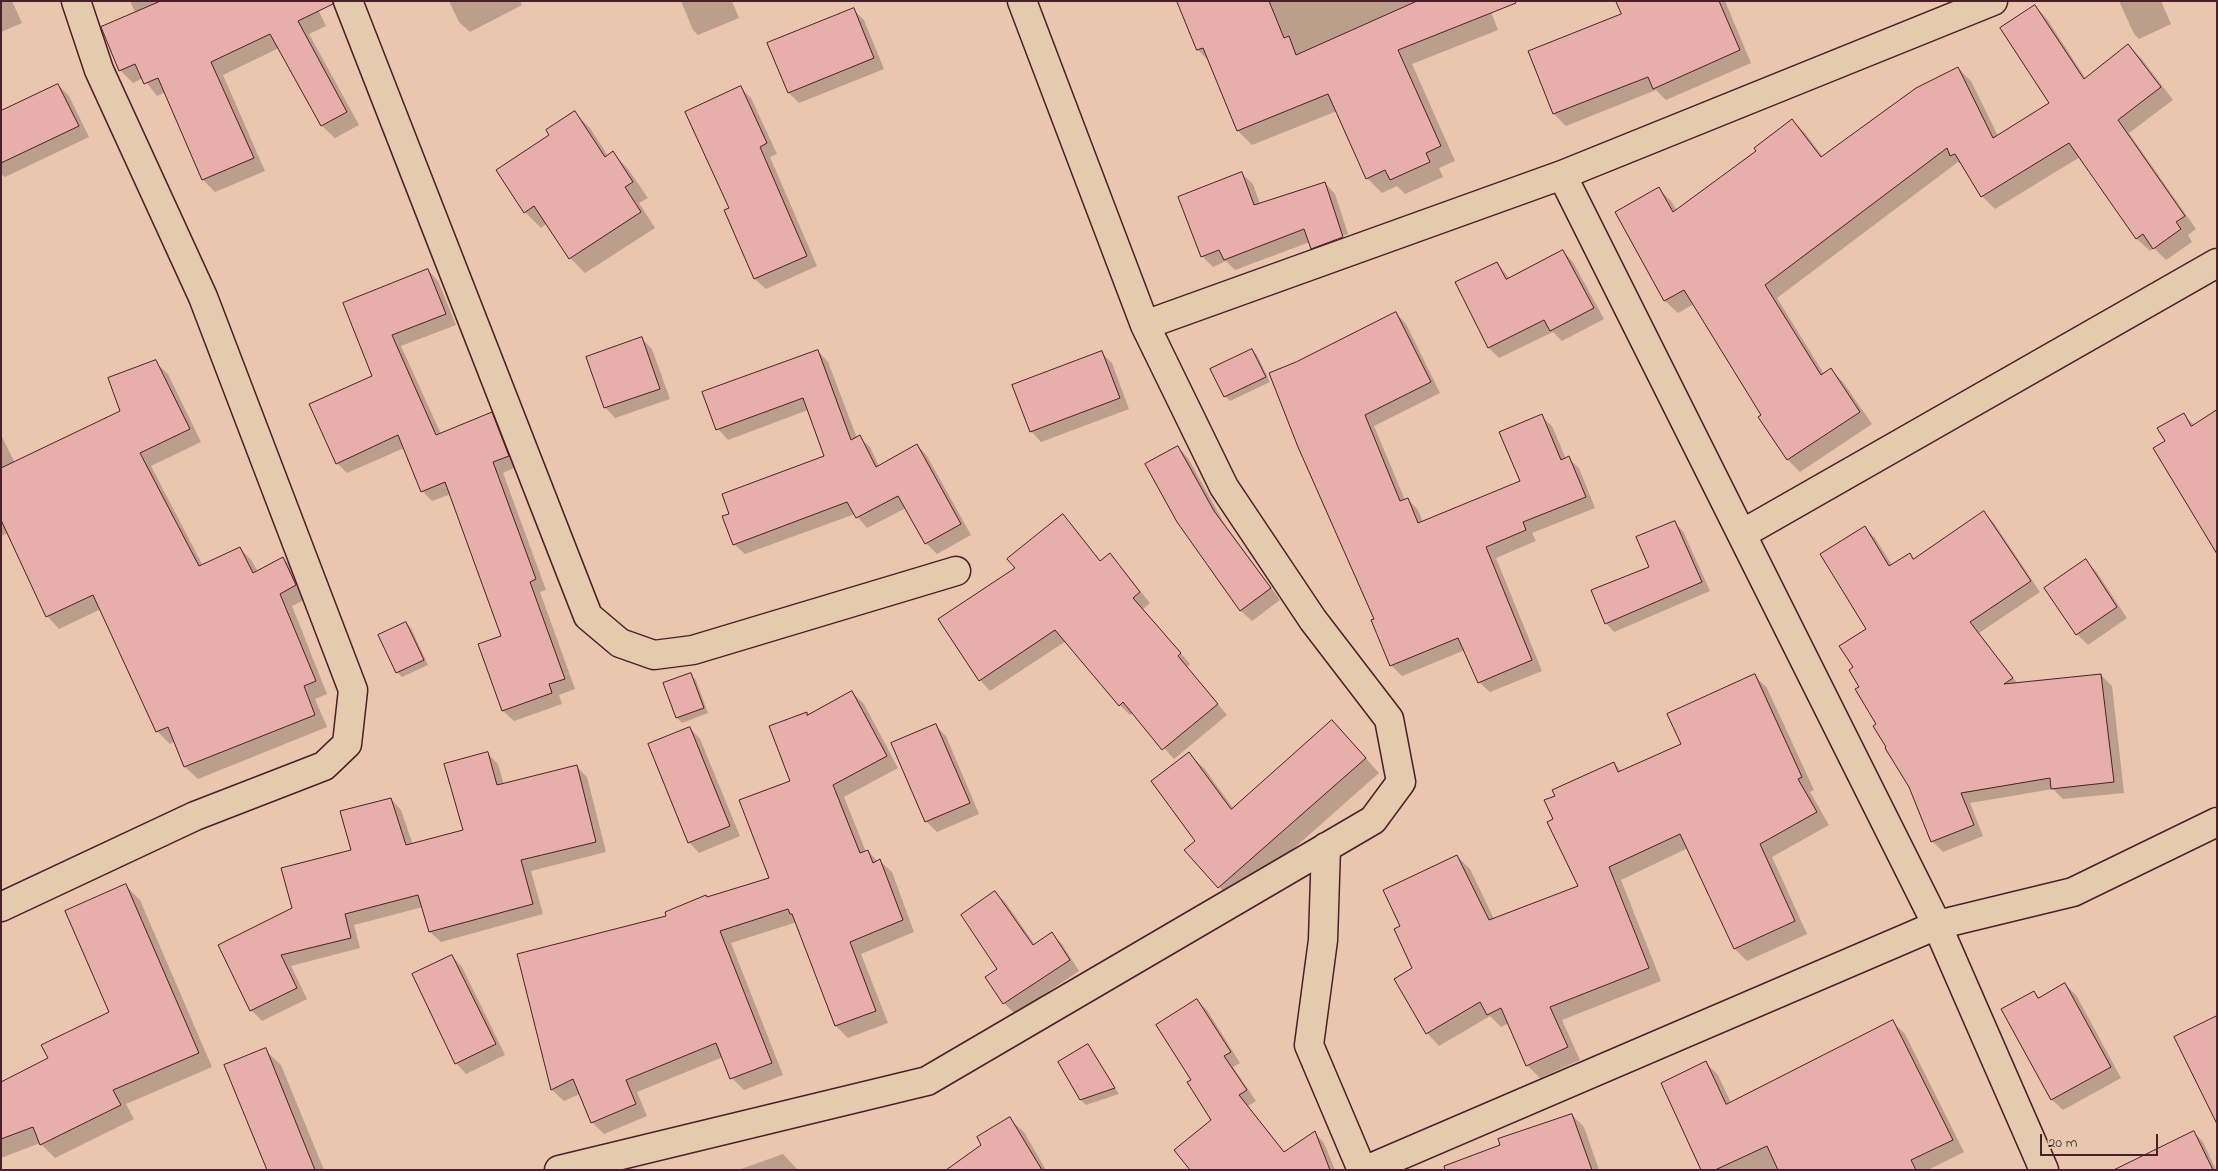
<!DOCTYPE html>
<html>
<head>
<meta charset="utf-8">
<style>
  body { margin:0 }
  #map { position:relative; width:2218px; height:1171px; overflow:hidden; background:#eac6af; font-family:"Indie Flower",sans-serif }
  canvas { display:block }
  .frame { position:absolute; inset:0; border:2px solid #4a1f2b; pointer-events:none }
  .scale { position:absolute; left:2040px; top:1134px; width:118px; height:22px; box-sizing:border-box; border:2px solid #4a1f2b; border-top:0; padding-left:6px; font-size:15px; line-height:18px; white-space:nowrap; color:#4a1f2b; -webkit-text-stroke:4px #e5cbad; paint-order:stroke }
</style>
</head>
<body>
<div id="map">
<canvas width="2218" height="1171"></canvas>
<div class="frame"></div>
<div class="scale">20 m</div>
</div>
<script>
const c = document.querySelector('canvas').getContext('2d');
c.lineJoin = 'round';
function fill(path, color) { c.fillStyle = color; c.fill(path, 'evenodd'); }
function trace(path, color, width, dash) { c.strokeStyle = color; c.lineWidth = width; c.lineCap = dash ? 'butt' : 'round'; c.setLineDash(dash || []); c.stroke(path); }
fill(new Path2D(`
  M1,1H12L22,23L1,32Z
  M130,1H314L326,26L309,34L359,125L335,138L322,126L279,48L223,75L265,171L215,192L203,180L166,92L157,96L143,78L133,83L120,70L136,14Z
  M449,1H520L522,5L470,32L459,22Z
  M681,1H732L739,18L698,35L693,30Z
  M1179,1H1487L1498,30L1412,64L1455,161L1439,168L1443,177L1405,194L1397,186L1382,193L1368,179L1337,111L1252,145L1238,131L1210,62L1198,50Z
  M1617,1H1725L1751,63L1666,100L1656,90L1566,126L1554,114L1623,15Z
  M2119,1H2161L2171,24L2139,39L2134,34Z
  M2035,6L2047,19L2086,79L2128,45L2141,58L2173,100L2129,133L2196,229L2188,235L2192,242L2166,260L2154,248L2150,251L2137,239L2080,157L1995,209L1982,196L1964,167L1958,162L1777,298L1824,374L1831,370L1843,382L1872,424L1800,472L1788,460L1760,418L1763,416L1694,304L1678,313L1665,301L1616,212L1659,189L1671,201L1677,211L1758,152L1792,120L1805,133L1823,157L1958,68L1971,81L1998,136L2050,104Z
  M854,10L864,20L884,69L799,103L789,93L769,44Z
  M58,85L69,96L89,137L5,177L1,174V113Z
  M741,88L751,98L777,154L770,157L817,266L766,289L755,279L726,210L731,208Z
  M575,113L590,128L608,156L613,153L628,169L648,198L639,203L655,228L585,273L570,258L547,223L541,228L525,212L498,171L551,135Z
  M1242,174L1253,184L1260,204L1325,183L1335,194L1348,234L1316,245V248L1349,236L1353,248L1322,259L1312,248L1310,242L1235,270L1226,261L1213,267L1202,256Z
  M1563,251L1573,262L1604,319L1562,341L1553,332L1499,358L1489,348L1457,283L1497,263L1510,279Z
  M428,270L438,281L456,325L401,346L441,434L491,413L502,424L518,466L503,473L546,590L540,592L575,689L559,695L562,704L514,721L503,711L479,645L503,637L451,494L432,501L422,491L404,448L347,473L337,463L374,377L345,303Z
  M1396,313L1406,324L1440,393L1374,426L1405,500L1408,499L1418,510L1423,522L1521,481L1541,416L1552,426L1566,459L1568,458L1579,468L1595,508L1532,533L1536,541L1496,558L1542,671L1490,692L1479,682L1465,650L1402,676L1391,665L1296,363Z
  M641,338L652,349L670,399L615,418L605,407Z
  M1252,350L1257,355L1270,382L1230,401L1225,396Z
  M818,351L828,362L857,438L859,437L870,447L879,466L917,445L927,456L971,535L937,554L926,543L906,508L867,528L855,514L745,554L734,544L730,514L826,457L808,410L728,440L718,429Z
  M1102,353L1112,363L1129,409L1041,442L1031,431Z
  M155,362L168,374L201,442L151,466L203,566L240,548L252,561L258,572L283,558L296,571L308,598L292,606L327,694L315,699L327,727L198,779L185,767L175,741L170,744L157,731L101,609L59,629L47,616L8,533L1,536V435L15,463L121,412Z
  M2183,414L2194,425L2166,441Z
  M1178,447L1188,458L1224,523L1280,600L1252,621L1241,611L1178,521Z
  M1984,513L1994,523L2040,592L1979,633L2018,684L2101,675L2112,686L2124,793L2063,799L2053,789L1970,803L1983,836L1943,852L1932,841L1910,786L1888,748L1861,687L1855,667L1867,629L1865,528L1875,538L1892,565L1909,555L1914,560Z
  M1062,516L1101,562L1109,555L1120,566L1150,603L1143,609L1190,664L1187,667L1227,715L1174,759L1133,713L1130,715L1120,705L1066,641L990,691L980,680L1016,568Z
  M1674,522L1683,531L1710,591L1614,632L1606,623L1651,567Z
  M2085,561L2096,571L2127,618L2088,645L2077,634Z
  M406,623L411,628L428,665L402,677L397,672Z
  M691,675L696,680L708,713L682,723L677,718Z
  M1754,675L1767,688L1814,790L1810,792L1829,825L1772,857L1807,934L1747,961L1735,949L1688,848L1621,880L1661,981L1562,1020L1580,1060L1540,1078L1527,1065L1509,1023L1501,1027L1490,1016L1439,1046L1427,1033L1414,969L1402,927L1457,856L1470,869L1494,919L1579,887L1555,820L1556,796L1614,763L1622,772L1682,745Z
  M852,692L864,704L898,768L844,797L866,852L868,851L878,862L880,861L892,872L914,932L861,954L888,1023L848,1038L836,1026L797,922L731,943L783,1075L744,1090L732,1078L723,1057L637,1092L647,1116L604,1134L592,1122L580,1094L564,1101L552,1090L519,955L668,917L707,898L770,879L806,713L809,715Z
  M936,726L946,736L979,814L937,832L926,821Z
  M690,728L700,739L740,836L699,853L689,842Z
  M1346,736L1379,773L1233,902L1186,850L1196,841L1189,754L1204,768L1233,808Z
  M487,753L498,764L504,785L576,766L587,777L606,852L531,871L543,914L441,942L430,932L423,907L354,925L360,948L291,966L307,999L262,1021L251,1010L293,909L352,851L391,799L401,810L413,845L465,831Z
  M126,886L140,900L212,1067L126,1104L134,1119L55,1158L40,1143L1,1158V1083L49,1059L110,1012Z
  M995,892L1006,903L1035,945L1052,934L1062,944L1079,971L1015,1014L1004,1003L987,977L999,969Z
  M452,956L462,967L505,1055L466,1074L456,1063Z
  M2065,984L2076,995L2121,1078L2063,1110L2052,1100L2003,1009L2034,993L2039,998Z
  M1197,1000L1207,1010L1240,1063L1233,1067L1256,1101L1248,1106L1285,1153L1315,1133L1324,1143L1335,1170H1191L1213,1120L1192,1080Z
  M1893,1022L1905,1034L1964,1152L1928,1170H1703L1706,1063L1718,1075L1731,1103Z
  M1088,1046L1119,1094L1086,1105L1081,1100Z
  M265,1050L281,1065L324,1170H268Z
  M1572,1115L1584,1127L1599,1170H1489Z
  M1010,1119L1024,1132L1046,1170H948L983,1145Z
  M2194,1132L2203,1142L2216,1170H2152Z
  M783,1154L798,1170H741V1169Z`), '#0003');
const building = new Path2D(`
  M161,1H333V4L298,21L347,112L321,126L270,34L211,62L254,158L202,180L158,78L144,84L135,64L119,71L101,27Z
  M1177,1H1269L1284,38L1289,36L1296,55L1417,1H1515L1516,3L1398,50L1441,146L1426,153L1430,162L1390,180L1385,170L1366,179L1328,94L1237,131L1203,48L1197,50Z
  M1616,1H1719L1740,50L1653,89L1648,77L1553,114L1528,51L1621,14Z
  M2035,5L2084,79L2128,44L2161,87L2118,120L2185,216L2176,222L2181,229L2153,249L2143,234L2136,239L2069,143L1981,197L1955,154L1950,156L1947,148L1765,285L1821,375L1831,368L1860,412L1787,460L1758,417L1761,415L1684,290L1664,301L1615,212L1659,187L1673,212L1756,151L1754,148L1792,119L1821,157L1916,88L1958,67L1993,138L2049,103L2000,28Z
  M854,8L874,58L788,93L767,43Z
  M58,84L79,126L1,163V111Z
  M741,86L767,143L760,147L807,256L754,279L724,210L729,208L685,112Z
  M575,111L605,157L613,151L633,182L625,187L641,212L569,259L534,206L524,213L496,170L549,135L546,130Z
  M1242,172L1254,205L1325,182L1343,237L1311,249L1304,229L1224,260L1219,250L1201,257L1178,197Z
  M1563,250L1594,308L1550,331L1544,320L1488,348L1455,282L1497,262L1506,279Z
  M428,269L446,314L392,335L436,435L492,412L509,456L493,462L536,579L530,582L565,679L549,684L552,693L502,711L478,644L501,636L445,482L421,492L398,435L336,464L309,404L372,376L343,303Z
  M1396,312L1431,382L1365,415L1400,501L1408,498L1418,523L1520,481L1499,432L1542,414L1561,460L1569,456L1586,497L1523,522L1526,530L1486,547L1532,660L1478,683L1458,638L1390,666L1371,620L1374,619L1298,447L1269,373L1296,362Z
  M642,337L660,389L604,408L586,357Z
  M1252,349L1266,377L1224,397L1210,369Z
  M818,350L851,440L860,435L876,467L917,444L961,524L925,544L898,496L856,518L847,502L733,545L722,516L729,514L722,494L824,456L803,398L716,430L702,392Z
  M1102,351L1120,398L1030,432L1012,385Z
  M156,360L190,429L140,453L199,566L240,547L253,573L283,557L296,585L280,594L316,681L304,686L315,715L184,767L168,727L156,732L93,595L46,617L1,520V468L120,411L108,378Z
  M2217,410V554L2153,448L2165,441L2157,428L2184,413L2191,426Z
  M1178,446L1214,511L1271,588L1240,611L1177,522L1145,464Z
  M1984,511L2031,581L1970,622L2013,678L2004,684L2101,674L2114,782L2051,789L2050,778L1961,793L1974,825L1931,842L1909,787L1885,748L1886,747L1873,726L1876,724L1855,689L1859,687L1849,670L1853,667L1839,646L1866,629L1820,554L1865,526L1889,566L1910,553L1913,559Z
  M1063,514L1100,561L1110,553L1140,592L1133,598L1181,653L1178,656L1218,704L1162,750L1123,702L1119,706L1055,630L979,681L938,619L1015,568L1007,559Z
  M1675,521L1702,582L1605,624L1591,590L1649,567L1636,537Z
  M2086,559L2117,607L2076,635L2044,588Z
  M406,622L424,660L396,673L378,635Z
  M691,673L704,708L676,718L663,683Z
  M1755,674L1802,777L1798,779L1817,812L1760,844L1795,921L1734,949L1680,834L1609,867L1649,968L1550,1007L1568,1047L1526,1066L1501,1008L1487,1015L1480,1002L1426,1034L1394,979L1412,968L1394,929L1400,926L1383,890L1457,855L1489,920L1578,886L1547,822L1553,819L1544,800L1555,796L1552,790L1614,762L1618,772L1681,744L1667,714Z
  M852,691L887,756L833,785L860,853L868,850L873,863L880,859L903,920L850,942L876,1011L835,1026L792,914H790L788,909L720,931L772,1063L730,1079L716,1043L626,1080L636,1104L591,1123L573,1079L551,1090L517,954L666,916L665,912L706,895L707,897L769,878L739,800L790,781L769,726L807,712V715Z
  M1332,720L1366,758L1218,888L1184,850L1195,841L1151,781L1189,752L1231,809Z
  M936,724L970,803L925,822L891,743Z
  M690,727L730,826L688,843L648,744Z
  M488,752L497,785L577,765L596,842L521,860L533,904L429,932L418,895L345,914L351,938L281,955L297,988L250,1011L218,945L292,908L281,868L351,850L340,811L391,798L406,845L463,830L444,764Z
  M126,884L199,1053L113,1090L121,1105L40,1145L33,1127L1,1139V1082L48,1058L41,1045L109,1012L65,911Z
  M995,891L1033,945L1052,932L1070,960L1003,1004L985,977L997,969L961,915Z
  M452,955L496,1044L455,1064L412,974Z
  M2065,983L2111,1067L2051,1100L2001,1009L2034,991L2038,998Z
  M1197,999L1231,1052L1224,1056L1247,1090L1239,1095L1284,1152L1315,1131L1330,1170H1190L1174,1150L1211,1120L1187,1082L1191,1080L1156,1025Z
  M2217,1016V1124L2174,1037Z
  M1893,1020L1953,1140L1911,1160L1916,1170H1778L1767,1146L1715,1170H1701L1661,1083L1706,1061L1726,1104Z
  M1088,1044L1115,1088L1080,1100L1058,1062Z
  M266,1048L315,1170H267L224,1065Z
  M1572,1114L1592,1170H1445L1444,1166L1500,1145L1498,1139Z
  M1010,1117L1042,1170H946L981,1145L977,1137Z
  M2194,1131L2213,1170H2114Z`);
fill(building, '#e8aeaa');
trace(building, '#4a1f2b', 1);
const street = new Path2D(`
  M348,1L588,616L620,643L654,655L693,650L956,571
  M1562,175L1937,925L2044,1170
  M1145,325L1562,175L1993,1
  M1742,534L2217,263
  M1326,847L1323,940L1309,1045L1362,1170
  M1,907L195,816L324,766L347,744L353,690L203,297L99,70L76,1
  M559,1170L927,1081L1373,820L1401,782L1389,719L1313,620L1224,487L1145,325L1022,1
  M1366,1170L1937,925L2073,892L2217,822`);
trace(street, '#4a1f2b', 31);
trace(street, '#e5cbad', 28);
</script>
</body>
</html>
